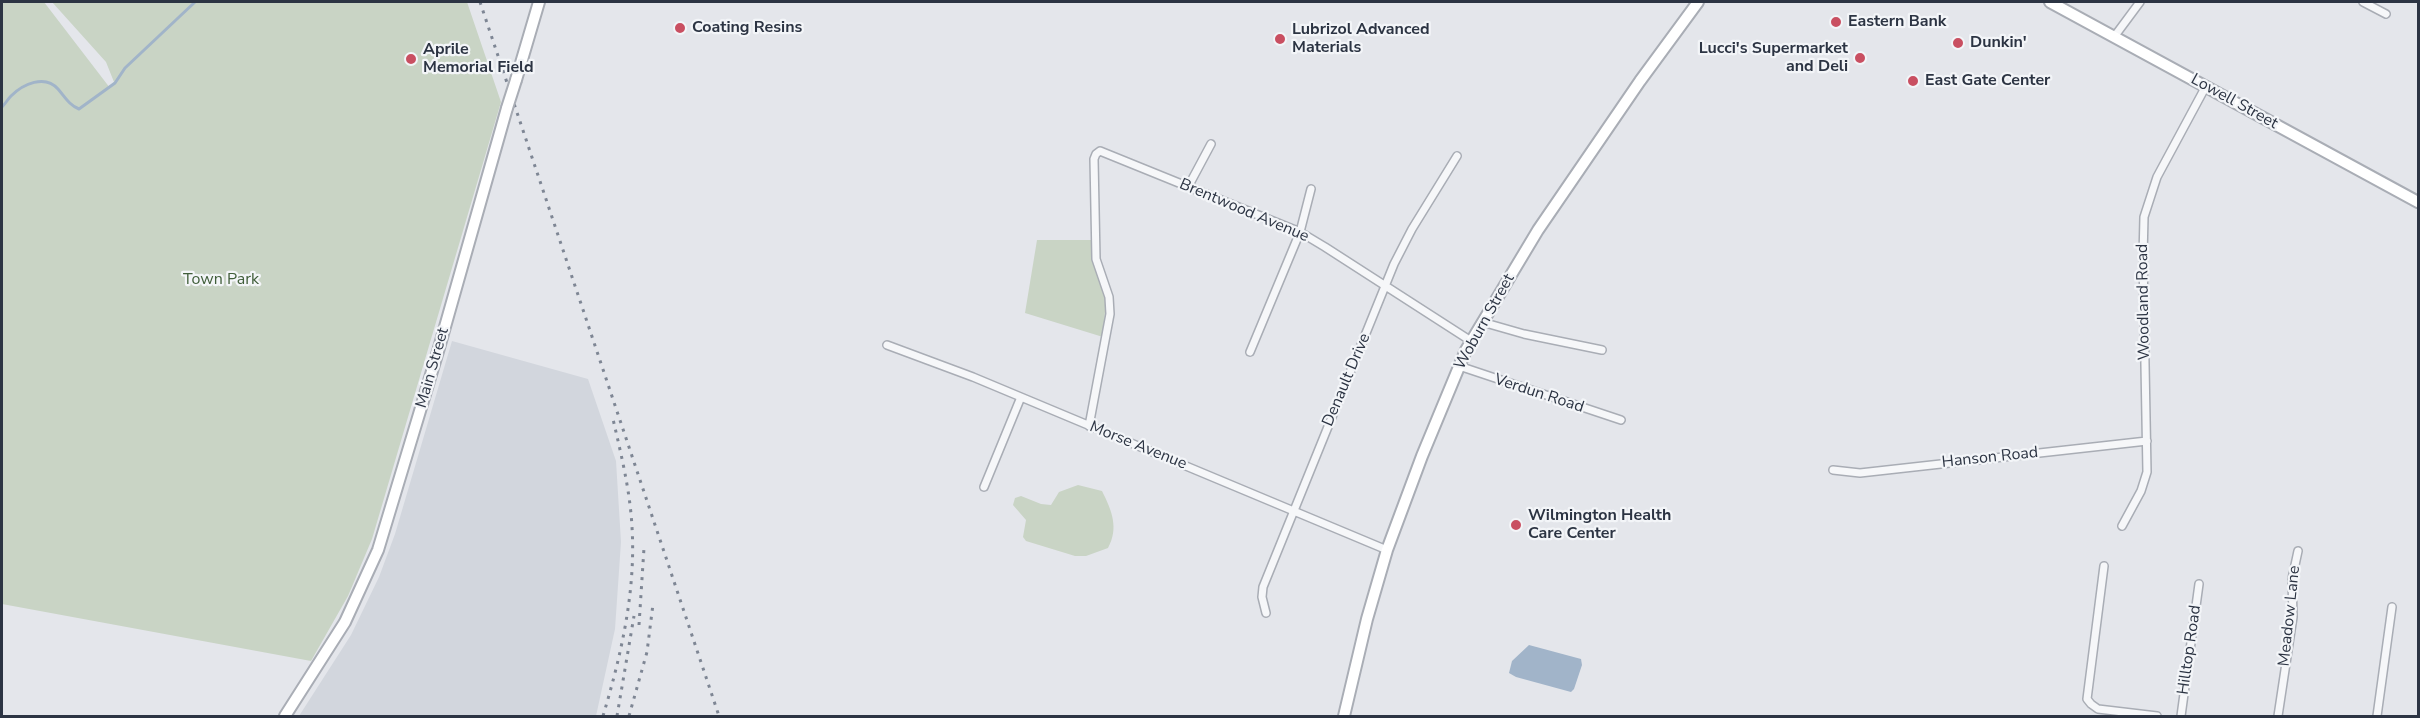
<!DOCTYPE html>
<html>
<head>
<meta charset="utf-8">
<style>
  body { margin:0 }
  #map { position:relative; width:2420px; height:718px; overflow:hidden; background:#e4e6eb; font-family:"Nunito Sans",sans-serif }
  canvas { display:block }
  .frame { position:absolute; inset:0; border:3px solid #2c3443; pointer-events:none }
</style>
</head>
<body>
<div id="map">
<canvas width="2420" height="718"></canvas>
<div class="frame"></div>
</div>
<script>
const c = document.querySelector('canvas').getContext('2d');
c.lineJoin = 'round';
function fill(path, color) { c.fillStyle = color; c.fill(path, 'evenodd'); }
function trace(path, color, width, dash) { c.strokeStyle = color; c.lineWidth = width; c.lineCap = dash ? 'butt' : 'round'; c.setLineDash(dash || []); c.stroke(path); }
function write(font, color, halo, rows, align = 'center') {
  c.font = font + ' "Nunito Sans",sans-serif'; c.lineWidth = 4.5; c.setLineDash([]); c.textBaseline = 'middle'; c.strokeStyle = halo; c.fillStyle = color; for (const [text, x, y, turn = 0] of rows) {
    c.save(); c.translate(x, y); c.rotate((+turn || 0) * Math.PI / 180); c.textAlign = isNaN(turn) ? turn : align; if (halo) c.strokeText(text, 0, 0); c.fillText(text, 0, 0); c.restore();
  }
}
fill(new Path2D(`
  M452,341L588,379L616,461L621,542L615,629L596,716H299L351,635L379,577L395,534Z`), '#d2d6dd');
fill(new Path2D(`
  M2,2H44L110,88L114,82L106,62L52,2H467L501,102L372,539L348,596L311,661L2,604Z
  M1037,240H1092L1106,299L1103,337L1025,313Z
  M1078,485L1102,491C1112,511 1119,528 1108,548L1086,556H1075L1026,541L1023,537L1026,520L1013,505L1015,498L1021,496L1041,504L1051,505L1059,492Z`), '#c9d4c5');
fill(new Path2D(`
  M1529,645L1581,659L1582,665L1574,689L1571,692L1516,677L1509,673L1512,661Z`), '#a1b4c9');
trace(new Path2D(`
  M2,107C6,103 7,100 11,96C23,84 45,74 58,89C65,97 69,105 79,109L115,83L125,68L195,2`), '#a1b4c9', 3);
const minor = new Path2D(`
  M2363,2L2386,14
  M2114,37L2140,2
  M1188,187L1211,144
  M1482,322L1524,334L1602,350
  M887,345L973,377L1387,550
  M1250,352L1300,232L1311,189
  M1459,366L1621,420
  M1089,426L1110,314L1109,297L1096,259L1094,159L1096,154L1100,151L1300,232L1325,247L1471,341
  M1833,470L1860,473L2147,441
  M984,487L1021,397
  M2122,526L2141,491L2147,472L2143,257L2144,217L2157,177L2206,86
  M2104,566L2087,699L2091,704L2098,709L2157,716
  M1266,613L1262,597L1263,587L1394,264L1412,229L1457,156
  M2181,716L2199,584
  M2278,716L2293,617L2292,579L2298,551
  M2377,716L2392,607`);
const secondary = new Path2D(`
  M2050,2L2418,202
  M516,80L539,2
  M285,716L345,622L378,550L439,348L507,108
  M1344,716L1367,619L1387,550L1422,456L1466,350L1538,230L1640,81L1698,2`);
trace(minor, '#a9adb5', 10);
trace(secondary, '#a9adb5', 14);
trace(minor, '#f6f7f9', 7);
trace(secondary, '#fff', 10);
trace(new Path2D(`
  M480,2L719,716
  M639,625L644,548
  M603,716C621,656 636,591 632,527C630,490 621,454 613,419
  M617,716L634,616
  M629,716L647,652L653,604`), '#7e8694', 3, [3, 6]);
const secondaryBridge = new Path2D(`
  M507,108L516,80`);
trace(secondaryBridge, '#a9adb5', 14, []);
trace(secondaryBridge, '#fff', 10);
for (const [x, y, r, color] of [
  [1836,22,6,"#c94f61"],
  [680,28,6,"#c94f61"],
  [1280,39,6,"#c94f61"],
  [1958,43,6,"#c94f61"],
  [1860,58,6,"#c94f61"],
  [411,59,6,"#c94f61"],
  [1913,81,6,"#c94f61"],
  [1516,525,6,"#c94f61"]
]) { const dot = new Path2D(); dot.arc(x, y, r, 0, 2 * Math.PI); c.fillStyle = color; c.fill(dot); trace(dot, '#f3f5f8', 2); }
write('bold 16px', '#2c3443', '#f3f5f8', [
  ["Eastern Bank",1848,22],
  ["Coating Resins",692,28],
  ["Lubrizol Advanced",1292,30],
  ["Materials",1292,48],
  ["Dunkin'",1970,43],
  ["Lucci's Supermarket",1848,49,"right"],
  ["and Deli",1848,67,"right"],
  ["Aprile",423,50],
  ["Memorial Field",423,68],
  ["East Gate Center",1925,81],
  ["Wilmington Health",1528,516],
  ["Care Center",1528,534]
], 'left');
write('16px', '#2c3443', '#f3f5f8', [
  ["Lowell Street",2234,102,29],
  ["Brentwood Avenue",1244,211,23],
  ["Woodland Road",2144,302,-91],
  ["Woburn Street",1485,322,-61],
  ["Main Street",433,368,-74],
  ["Denault Drive",1347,380,-67],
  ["Verdun Road",1539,394,18],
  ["Morse Avenue",1138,446,22],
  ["Hanson Road",1990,458,-6],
  ["Meadow Lane",2290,616,-84],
  ["Hilltop Road",2190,650,-82]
]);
write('16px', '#405e3a', '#f3f5f8', [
  ["Town Park",221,280]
]);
</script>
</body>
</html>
